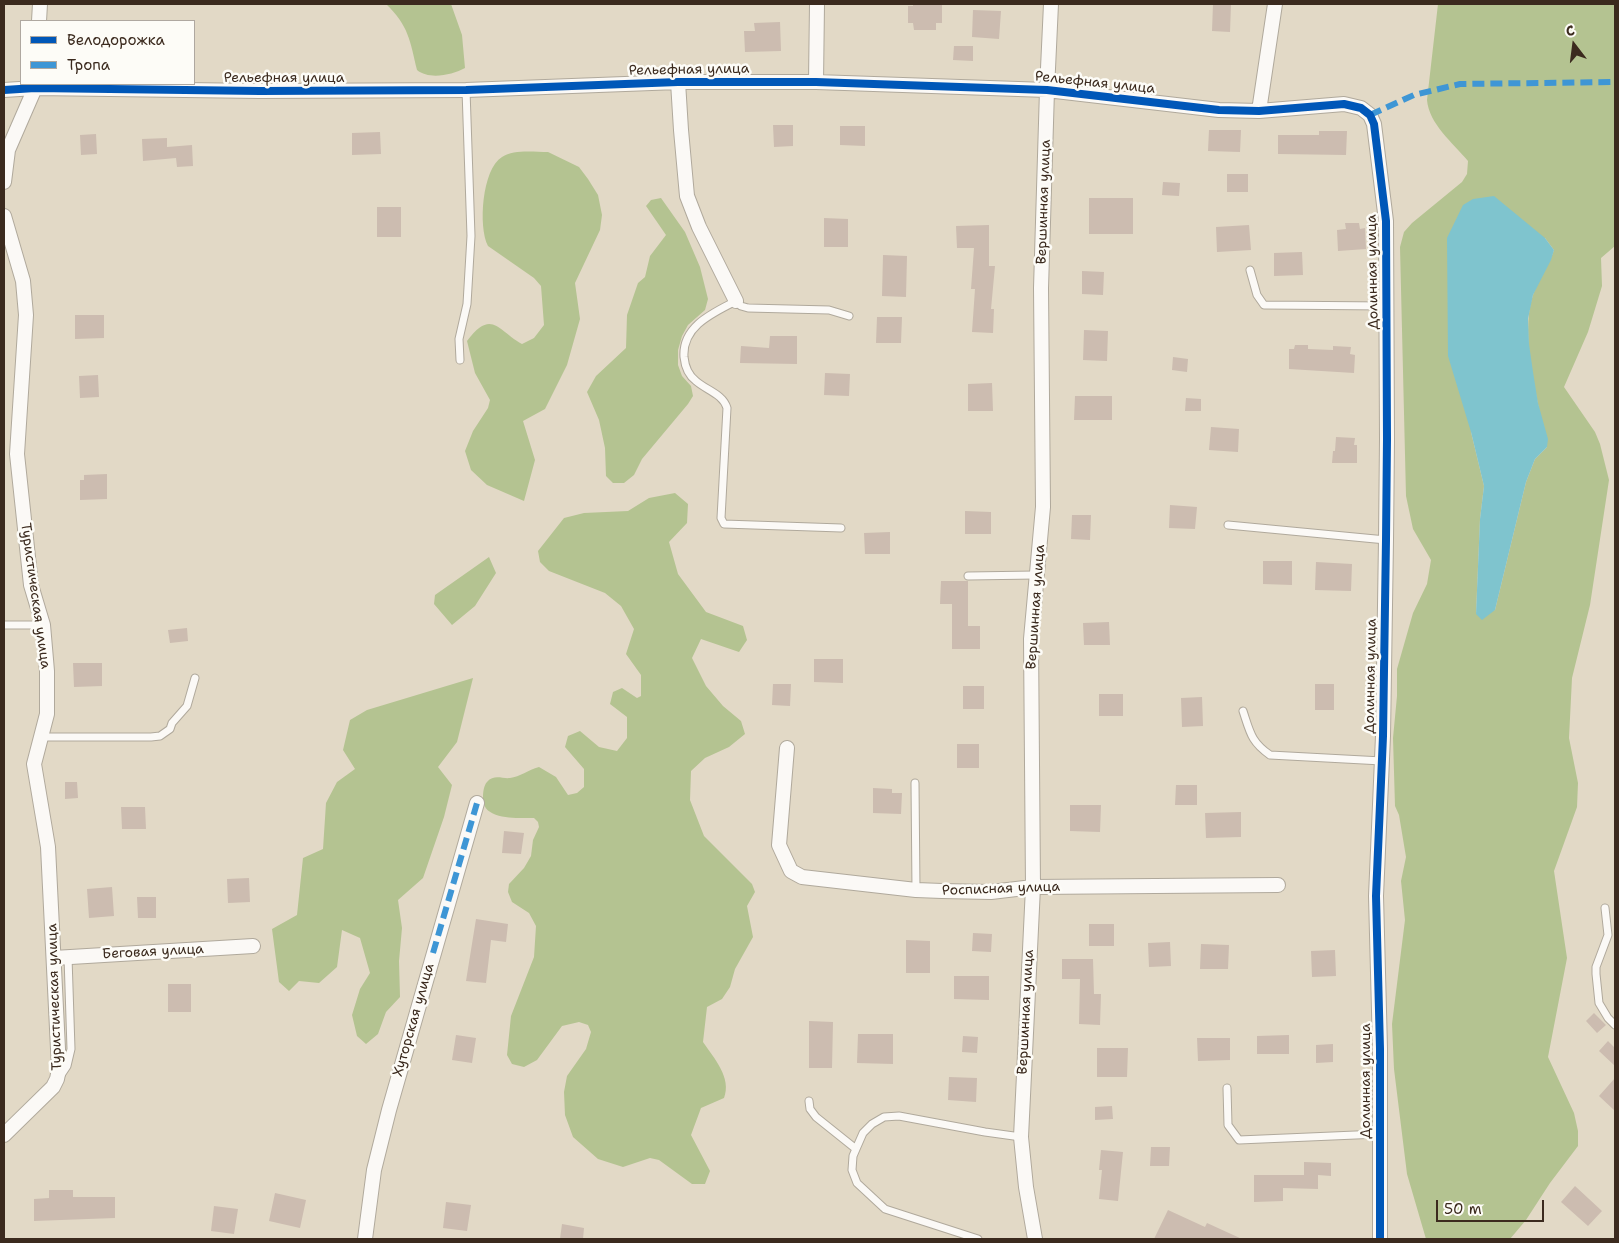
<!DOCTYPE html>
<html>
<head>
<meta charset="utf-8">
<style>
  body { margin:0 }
  #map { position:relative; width:1619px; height:1243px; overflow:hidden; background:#e2d9c6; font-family:"Shantell Sans",sans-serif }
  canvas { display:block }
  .frame { position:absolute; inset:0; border:5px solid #3b2a1e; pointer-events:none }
  .legend { position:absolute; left:20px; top:20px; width:175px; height:65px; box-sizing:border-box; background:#fdfcf7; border:1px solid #afa8a0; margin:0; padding:6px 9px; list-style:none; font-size:15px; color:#3b2a1e }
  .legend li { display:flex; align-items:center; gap:10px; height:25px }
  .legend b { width:25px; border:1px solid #afa8a0 }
  .north { position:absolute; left:1549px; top:20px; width:50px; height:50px; -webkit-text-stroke:4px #fdfcf7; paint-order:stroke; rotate:345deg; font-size:14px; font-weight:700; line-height:20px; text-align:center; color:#3b2a1e }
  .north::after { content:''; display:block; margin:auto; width:18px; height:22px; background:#3b2a1e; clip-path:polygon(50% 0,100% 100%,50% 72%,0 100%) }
  .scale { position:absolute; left:1436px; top:1200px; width:108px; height:22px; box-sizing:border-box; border:2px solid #3b2a1e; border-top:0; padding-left:6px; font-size:15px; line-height:18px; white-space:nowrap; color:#3b2a1e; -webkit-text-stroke:4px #fdfcf7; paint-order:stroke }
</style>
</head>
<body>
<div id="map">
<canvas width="1619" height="1243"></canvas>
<div class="frame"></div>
<ul class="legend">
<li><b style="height:6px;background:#0057b8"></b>Велодорожка</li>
<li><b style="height:6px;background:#3e96d5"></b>Тропа</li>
</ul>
<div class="north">С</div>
<div class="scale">50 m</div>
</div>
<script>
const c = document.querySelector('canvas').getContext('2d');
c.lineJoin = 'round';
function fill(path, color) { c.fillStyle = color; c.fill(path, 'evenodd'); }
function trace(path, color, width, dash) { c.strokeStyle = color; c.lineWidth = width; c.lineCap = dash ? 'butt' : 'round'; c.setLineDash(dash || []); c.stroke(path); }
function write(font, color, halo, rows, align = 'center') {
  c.font = font + ' "Shantell Sans",sans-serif'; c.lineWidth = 5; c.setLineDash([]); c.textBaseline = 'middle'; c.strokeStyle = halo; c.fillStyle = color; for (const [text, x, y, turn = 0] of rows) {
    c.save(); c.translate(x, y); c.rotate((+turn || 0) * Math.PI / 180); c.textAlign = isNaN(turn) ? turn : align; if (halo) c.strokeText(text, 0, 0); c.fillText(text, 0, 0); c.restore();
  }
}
fill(new Path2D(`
  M386,4H451L462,35L465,68C452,75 429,80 417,70C410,41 409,26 386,4Z
  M1438,4H1615V246L1601,258L1602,286L1588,332L1564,387L1595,432L1600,444L1609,480L1590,605L1572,678L1569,738L1578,783L1577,807L1554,871L1567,958L1548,1057L1574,1113L1578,1131V1146L1550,1183L1526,1220L1510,1239H1426L1407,1174L1394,1069L1392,1024L1405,920L1401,881L1406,857L1399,815L1395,806L1393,738L1397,696V669L1413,613L1427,584L1431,560L1413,529L1406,496L1400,247L1404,232L1412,223L1462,182L1467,174L1468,161C1453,143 1429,124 1427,100ZM1545,238L1554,250C1549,266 1538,279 1533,295C1519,336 1539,404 1547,447L1535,459L1526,482L1495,610L1476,614L1480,519L1484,486L1471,432Z
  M548,152L579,167L588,179L598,195L602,215L600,230L575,283L580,319L567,365L545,409L523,421L535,460L524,501L487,485L471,470L465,451L473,431L488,408L490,400L475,373L467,341C492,308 498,331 522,344L534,338L544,325L541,286L534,278L488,246C478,227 482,169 502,157C514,149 534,152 548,152Z
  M661,198L685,232L700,267L708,299L705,310L688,325L682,336L678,350V365L682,376L691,386L693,396L688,404L642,459L634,475L624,483H613L606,476L605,448L599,420L587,392L596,376L626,348L627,315L638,283L645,277L650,256L666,235L646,206L651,200Z
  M675,493L688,504L687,523L669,542L678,574L706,612L743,626L747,640L739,652L701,639L692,658L706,686L723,706L741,721L745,734L729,747L705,758L691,771L690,800L704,836L752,884L755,892L747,906L753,937L735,969L730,987L722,999L707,1007L703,1042C714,1058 732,1078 724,1098L701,1108L691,1135L710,1171L705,1184H692L659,1160L650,1158L623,1167L598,1159L573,1137L565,1115L564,1092L567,1076L586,1049L591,1032L588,1025L579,1022L562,1026L537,1060L524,1067L512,1064L507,1055L511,1016L534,957L536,926L529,913L512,902L508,892L509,884L524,868L531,856L533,840L539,827L538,822L534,818C519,818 481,821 483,797C483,792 484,785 487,782C494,774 502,779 510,778C520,777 528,770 539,767L556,777L568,795L577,793L584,787V769L565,747L568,736L580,731L599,747L617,751L627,738V717L610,704L613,692L622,688L637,698L641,696V675L626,654L634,629L621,606L605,593L549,571L540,562L538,551L564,518L584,513L628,511L649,498Z
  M489,557L496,573L475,606L452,625L434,604L435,595Z
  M473,678L457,742L438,767L452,785L444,817L423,878L398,900L402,928L399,961L400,997L386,1012L378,1034L366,1044L357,1036L352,1015L360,989L370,973L360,938L342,930L337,967L319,983L299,981L289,991L279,982L272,929L297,915L303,858L323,849L326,803L337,782L355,769L343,750L350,720L367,710Z`), '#b4c391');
fill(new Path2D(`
  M1494,196L1545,238L1554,250L1551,260L1533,295L1528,319L1529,344L1533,372L1538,403L1548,439L1547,447L1535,459L1526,482L1495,610L1482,620L1476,614L1480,519L1484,486L1471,432L1448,356L1447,238L1463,205L1473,199Z`), '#7fc4ce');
fill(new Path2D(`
  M913,4H942V23H936V30H914L913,23H908V6H913Z
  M1213,4H1231L1230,32L1212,31Z
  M973,10L1001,11L999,39L972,37Z
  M780,22L781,51L745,52L744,31H755L754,23Z
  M954,46H973V61L953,60Z
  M773,125H793V146L774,147Z
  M840,126H865V146L840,145Z
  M1209,130H1241L1240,152L1208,151Z
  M1319,131H1347L1346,155L1278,154V135H1319Z
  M380,132L381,154L352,155V133Z
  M96,134L97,154L81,155L80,135Z
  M167,138V147L192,145L193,166L177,167L176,158L143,161L142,139Z
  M1227,174H1248V192H1227Z
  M1163,182L1180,183L1179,196L1162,195Z
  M1089,198H1133V234H1089Z
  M377,207H401V237H377Z
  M824,218L848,219V247H824Z
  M1345,223H1359L1360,229L1365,228L1366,249L1338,251L1337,230L1346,229Z
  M989,225V266H995L991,309H994L993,333L972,332L975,289H971L974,248H957L956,226Z
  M1249,225L1251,250L1217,252L1216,227Z
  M1302,252L1303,275L1274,276V253Z
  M883,255L907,256L906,297L882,296Z
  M1082,271L1104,272L1103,295L1082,294Z
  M75,315H104V338L75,339Z
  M877,317H902L901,343H876Z
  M1084,330L1108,331L1107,361L1083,360Z
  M770,336H797V364L740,363L741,346L769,348Z
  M1295,345H1308V349L1333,350V346L1351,347L1350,354L1355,355L1354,373L1289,369V349H1294Z
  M1173,357L1188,359L1187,372L1172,370Z
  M825,373L850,374L849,396L824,395Z
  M98,375L99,397L80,398L79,376Z
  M992,383L993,411H968V384Z
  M1075,396H1112V420H1074Z
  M1186,398L1201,399V411H1185Z
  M1211,427L1239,429L1238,452L1209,450Z
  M1336,437L1355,438L1354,445H1357V463H1332L1333,451H1335Z
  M107,474V499L80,500V480H84V475Z
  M1170,505L1197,507L1195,529L1169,528Z
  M965,511L991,512V534H965Z
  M1072,515H1091L1090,540L1071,539Z
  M890,532V554H865L864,533Z
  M1263,561H1292V585L1263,584Z
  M1316,562L1352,564L1351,591L1315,590Z
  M941,581H968V626H980V649H952V604H940Z
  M1109,622L1110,645H1084L1083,623Z
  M187,628L188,641L170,643L168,630Z
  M814,659H843V683L814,682Z
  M73,663H102V686L74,687Z
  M773,684H791L790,706L772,705Z
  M1315,684H1334V710H1315Z
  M963,686H984V709H963Z
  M1099,694H1123V716H1099Z
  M1202,697L1203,726L1182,727L1181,698Z
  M957,744H979V768H957Z
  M65,782H77L78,798L65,799Z
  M1176,785H1197V805H1175Z
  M873,788L892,789V793H902L901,814L873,813Z
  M1070,805H1101L1100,832L1070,831Z
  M121,807H145L146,829H122Z
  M1241,812V837L1206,838L1205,813Z
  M504,831L524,833L521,854L502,853Z
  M249,878L250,902L228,903L227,879Z
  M112,887L114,916L89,918L87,889Z
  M137,897H156V918H138Z
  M476,919L508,924L506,942L491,940L486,983L466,981Z
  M1089,924H1114V946H1089Z
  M973,933L992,934L991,952L972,951Z
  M906,940L930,941V973H906Z
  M1170,942L1171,966L1149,967L1148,943Z
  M1201,944L1229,945L1228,969H1200Z
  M1335,950L1336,976L1312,977L1311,951Z
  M1062,959H1093L1094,994H1101L1100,1025L1079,1024L1080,979H1062Z
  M954,976H989V1000L954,999Z
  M168,984H191V1012H168Z
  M1594,1013L1606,1025L1597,1033L1586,1021Z
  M809,1021L833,1022L832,1068H809Z
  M858,1034H893V1064L857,1063Z
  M456,1035L476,1038L472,1063L452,1060Z
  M1289,1035V1054H1257V1036Z
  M963,1036L978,1037L977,1053L962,1052Z
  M1197,1038H1230V1060L1198,1061Z
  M1608,1041L1615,1048V1066L1599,1051Z
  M1333,1044V1062L1316,1063V1045Z
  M1097,1048H1128L1127,1077H1097Z
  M949,1077L977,1078L976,1102L948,1100Z
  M1615,1078V1111L1599,1096Z
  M1112,1106L1113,1119L1095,1120V1107Z
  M1151,1147H1170L1169,1166H1150Z
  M1101,1150L1123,1152L1118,1201L1099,1199L1102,1170H1099Z
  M1304,1162L1331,1163V1176L1318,1175V1189L1283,1188V1201L1254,1202V1175H1304Z
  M1575,1186L1602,1211L1588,1226L1561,1202Z
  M49,1190H73V1197H115V1218L34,1221V1199L49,1198Z
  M275,1193L306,1200L300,1228L269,1221Z
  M446,1202L471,1205L467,1231L443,1228Z
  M214,1206L238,1209L234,1234L211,1231Z
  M1168,1210L1205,1227L1207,1223L1242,1239H1154Z
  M562,1224L584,1228L583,1239H560Z`), '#ccbcb0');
const service = new Path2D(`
  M1250,270L1257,295L1264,305L1387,306
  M460,360L459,339L467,304L471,236L466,90
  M1228,525L1386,540
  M841,528L724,524L721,518L727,408C723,394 706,390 696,381C688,375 685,367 684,357C682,326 713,313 736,301L741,306L748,308L829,310L849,316
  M968,576L1036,575
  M4,625H43
  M1243,711C1250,732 1251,742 1270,755L1382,761
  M41,737H151L160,736L170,729L172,723L187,706L195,678
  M915,783L916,890
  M1605,908L1608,935L1596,967V974L1599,1003L1608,1018L1615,1025
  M61,1075L67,1066L71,1049L68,957
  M1227,1088L1228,1125L1239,1140L1379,1134
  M809,1101L810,1109L816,1117L856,1149
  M978,1239L885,1209L857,1183L852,1170L853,1156L856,1149L863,1133L872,1124L884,1117L899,1116L985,1132L1021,1137`);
const minor = new Path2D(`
  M39,21L40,4
  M678,82L681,130L687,196L699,227L736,301
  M816,82L817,4
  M4,90L35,88L260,91L466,90L678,82H816L1047,90L1219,110L1259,111L1344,104L1361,108L1370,115L1374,124L1386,221L1387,439L1386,540L1383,736L1376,896L1380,1049V1239
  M1259,111L1275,4
  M4,182L8,150L35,88L36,84
  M4,216L23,281L26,315L17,454L31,585L43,625L47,671V714L34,764L48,847L59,1069L57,1079L53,1087L4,1135
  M787,748L779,845L791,871L802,877L916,890L942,891L991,892L1033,887L1278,885
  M54,958L253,946
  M365,1239L374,1170L389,1110L477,803
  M1035,1239L1026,1187L1021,1137L1033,887L1031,639L1043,507L1041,288L1047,90L1051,4`);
trace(service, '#b0a99c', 9);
trace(minor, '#b0a99c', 16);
trace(service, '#fbf9f6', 7);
trace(minor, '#fbf9f6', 14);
trace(new Path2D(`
  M1370,115L1414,95L1460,84L1612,82
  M433,953L477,803`), '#3e96d5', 6, [12, 6]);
trace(new Path2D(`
  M4,90L35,88L260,91L466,90L678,82H816L1047,90L1219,110L1259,111L1344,104L1361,108L1370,115L1374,124L1386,221L1387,439L1386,540L1383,736L1376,896L1380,1049V1239`), '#0057b8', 8);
write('14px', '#3b2a1e', '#fdfcf7', [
  ["Рельефная улица",689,70,-1],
  ["Рельефная улица",284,78],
  ["Рельефная улица",1095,83,6],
  ["Вершинная улица",1044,202,-88],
  ["Долинная улица",1373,272,-91],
  ["Туристическая улица",35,596,82],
  ["Вершинная улица",1036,607,-86],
  ["Долинная улица",1371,676,-89],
  ["Росписная улица",1001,889,-2],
  ["Беговая улица",153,952,-3],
  ["Туристическая улица",55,997,-92],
  ["Вершинная улица",1026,1012,-87],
  ["Хуторская улица",414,1020,-74],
  ["Долинная улица",1366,1081,-90]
]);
</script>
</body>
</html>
